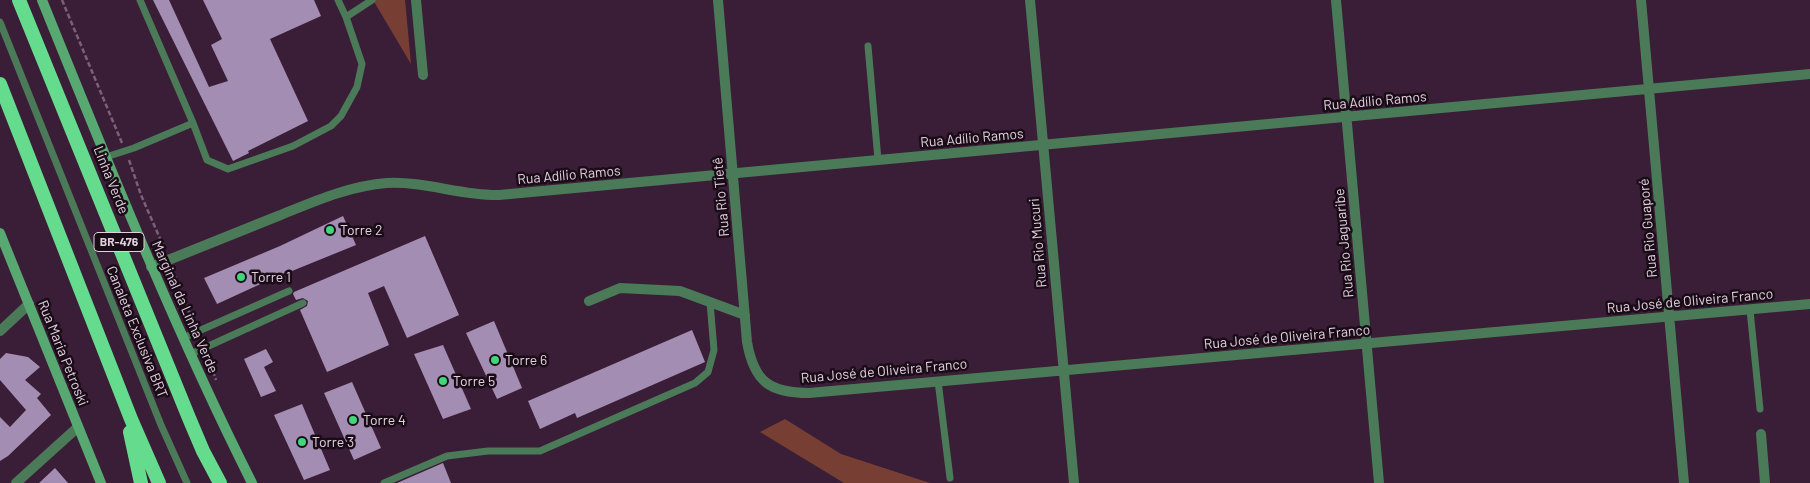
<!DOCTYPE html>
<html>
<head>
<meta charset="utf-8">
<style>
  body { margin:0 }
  canvas { display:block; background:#3a1d36 }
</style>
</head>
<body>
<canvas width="1810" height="483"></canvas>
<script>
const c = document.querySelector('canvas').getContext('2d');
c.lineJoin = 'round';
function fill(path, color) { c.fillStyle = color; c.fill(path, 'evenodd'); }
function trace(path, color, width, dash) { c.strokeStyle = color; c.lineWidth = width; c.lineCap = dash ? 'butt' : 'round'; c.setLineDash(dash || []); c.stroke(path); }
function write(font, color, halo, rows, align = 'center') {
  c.font = font + ' Barlow,sans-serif'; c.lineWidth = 5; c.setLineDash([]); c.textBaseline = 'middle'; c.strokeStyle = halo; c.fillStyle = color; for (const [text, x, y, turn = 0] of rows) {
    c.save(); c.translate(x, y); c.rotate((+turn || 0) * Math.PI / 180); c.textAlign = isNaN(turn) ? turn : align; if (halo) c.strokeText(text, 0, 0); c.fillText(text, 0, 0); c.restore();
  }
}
fill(new Path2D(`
  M373,0H405L411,64Z
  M785,419L841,454L930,483H844L760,432Z`), '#773e33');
fill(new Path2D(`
  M153,0H169L209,87L228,81L211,45L222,39L203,0H314L321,16L270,39L308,121L248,151L249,153L233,161Z
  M343,216L356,245L292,271L291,270L217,304L204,278L280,246Z
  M425,236L459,315L407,338L384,286L368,293L389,345L327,372L300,310L307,306L308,301L303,298L296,300L293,294L294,292Z
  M494,321L522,388L497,399L466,333Z
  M692,330L705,362L577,418L575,413L540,429L528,401Z
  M443,345L471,409L443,419L414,354Z
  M266,349L273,362L264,367L276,391L261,397L244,359Z
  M6,353L28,357L40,367L25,380L41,394L37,398L51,415L8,456L0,461V417L10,427L26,410L0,380V359Z
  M352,382L381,448L354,460L324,393Z
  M302,404L330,470L304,480L274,415Z
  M443,463L451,483H397Z
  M55,468L68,483H39Z`), '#a48db2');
trace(new Path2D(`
  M62,0L122,143
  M129,160L141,195L165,250
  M172,269L194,324
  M208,357L216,380`), '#7a6176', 2.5, [5, 2.5]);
trace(new Path2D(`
  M346,17L372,0
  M0,22L161,425L187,483
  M868,46L878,160
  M193,123L207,160L228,169L293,146L331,126L341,116L357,87L362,64L346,17L338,0
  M106,157L134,148L193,123L140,0
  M1750,310L1760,409
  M183,338L289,291
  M191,354L303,303
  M938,381L950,478
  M384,483L447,456L488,451H540L695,383L708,372L714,350L710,302`), '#4a7a58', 7);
trace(new Path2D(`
  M416,0L423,75
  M718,0L747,342C754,382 770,393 809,393L1810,304
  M1030,0L1074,483
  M1336,0L1379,483
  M1641,0L1684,483
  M151,267C194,250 236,233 278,216C313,202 348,186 387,183C425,181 462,196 499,195L1810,74
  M589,301L620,288L680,291L745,315
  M0,331L29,304
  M1761,434L1765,483
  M16,483L78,427`), '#4a7a58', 10);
trace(new Path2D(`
  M42,0C108,163 173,326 252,483
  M0,233L101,483`), '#57a871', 10);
trace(new Path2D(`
  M19,0L189,418L203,451L220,483
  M0,84L131,419L159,483
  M130,432L141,483`), '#64db8d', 14);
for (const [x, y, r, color] of [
  [330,230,5,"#40d77c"],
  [241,277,5,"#40d77c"],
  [495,360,5,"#40d77c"],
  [443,381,5,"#40d77c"],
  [353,420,5,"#40d77c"],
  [302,442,5,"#40d77c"]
]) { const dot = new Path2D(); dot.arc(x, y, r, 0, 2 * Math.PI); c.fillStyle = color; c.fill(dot); trace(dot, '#190c17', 2); }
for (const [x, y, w] of [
  [119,242,50]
]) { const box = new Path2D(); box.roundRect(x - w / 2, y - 9.5, w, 19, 4); c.fillStyle = '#190c17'; c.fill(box); trace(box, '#e3d0df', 1); }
write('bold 12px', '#e3d0df', null, [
  ["BR-476",119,242]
]);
write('14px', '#e3d0df', '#190c17', [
  ["Rua Adílio Ramos",1375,101,-5],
  ["Rua Adílio Ramos",972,138,-5],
  ["Rua Adílio Ramos",569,175,-5],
  ["Linha Verde",111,180,68],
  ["Rua Rio Tietê",721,197,-95],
  ["Rua Rio Guaporé",1648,228,-95],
  ["Rua Rio Mucuri",1038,243,-95],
  ["Rua Rio Jaguaribe",1344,243,-95],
  ["Rua José de Oliveira Franco",1690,301,-5],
  ["Marginal da Linha Verde",185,307,66],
  ["Canaleta Exclusiva BRT",137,332,68],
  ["Rua José de Oliveira Franco",1287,337,-5],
  ["Rua Maria Petroski",63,353,68],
  ["Rua José de Oliveira Franco",884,371,-5]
]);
write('14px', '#e3d0df', '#190c17', [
  ["Torre 2",340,230],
  ["Torre 1",251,277],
  ["Torre 6",505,360],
  ["Torre 5",453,381],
  ["Torre 4",363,420],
  ["Torre 3",312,442]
], 'left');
</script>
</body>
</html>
